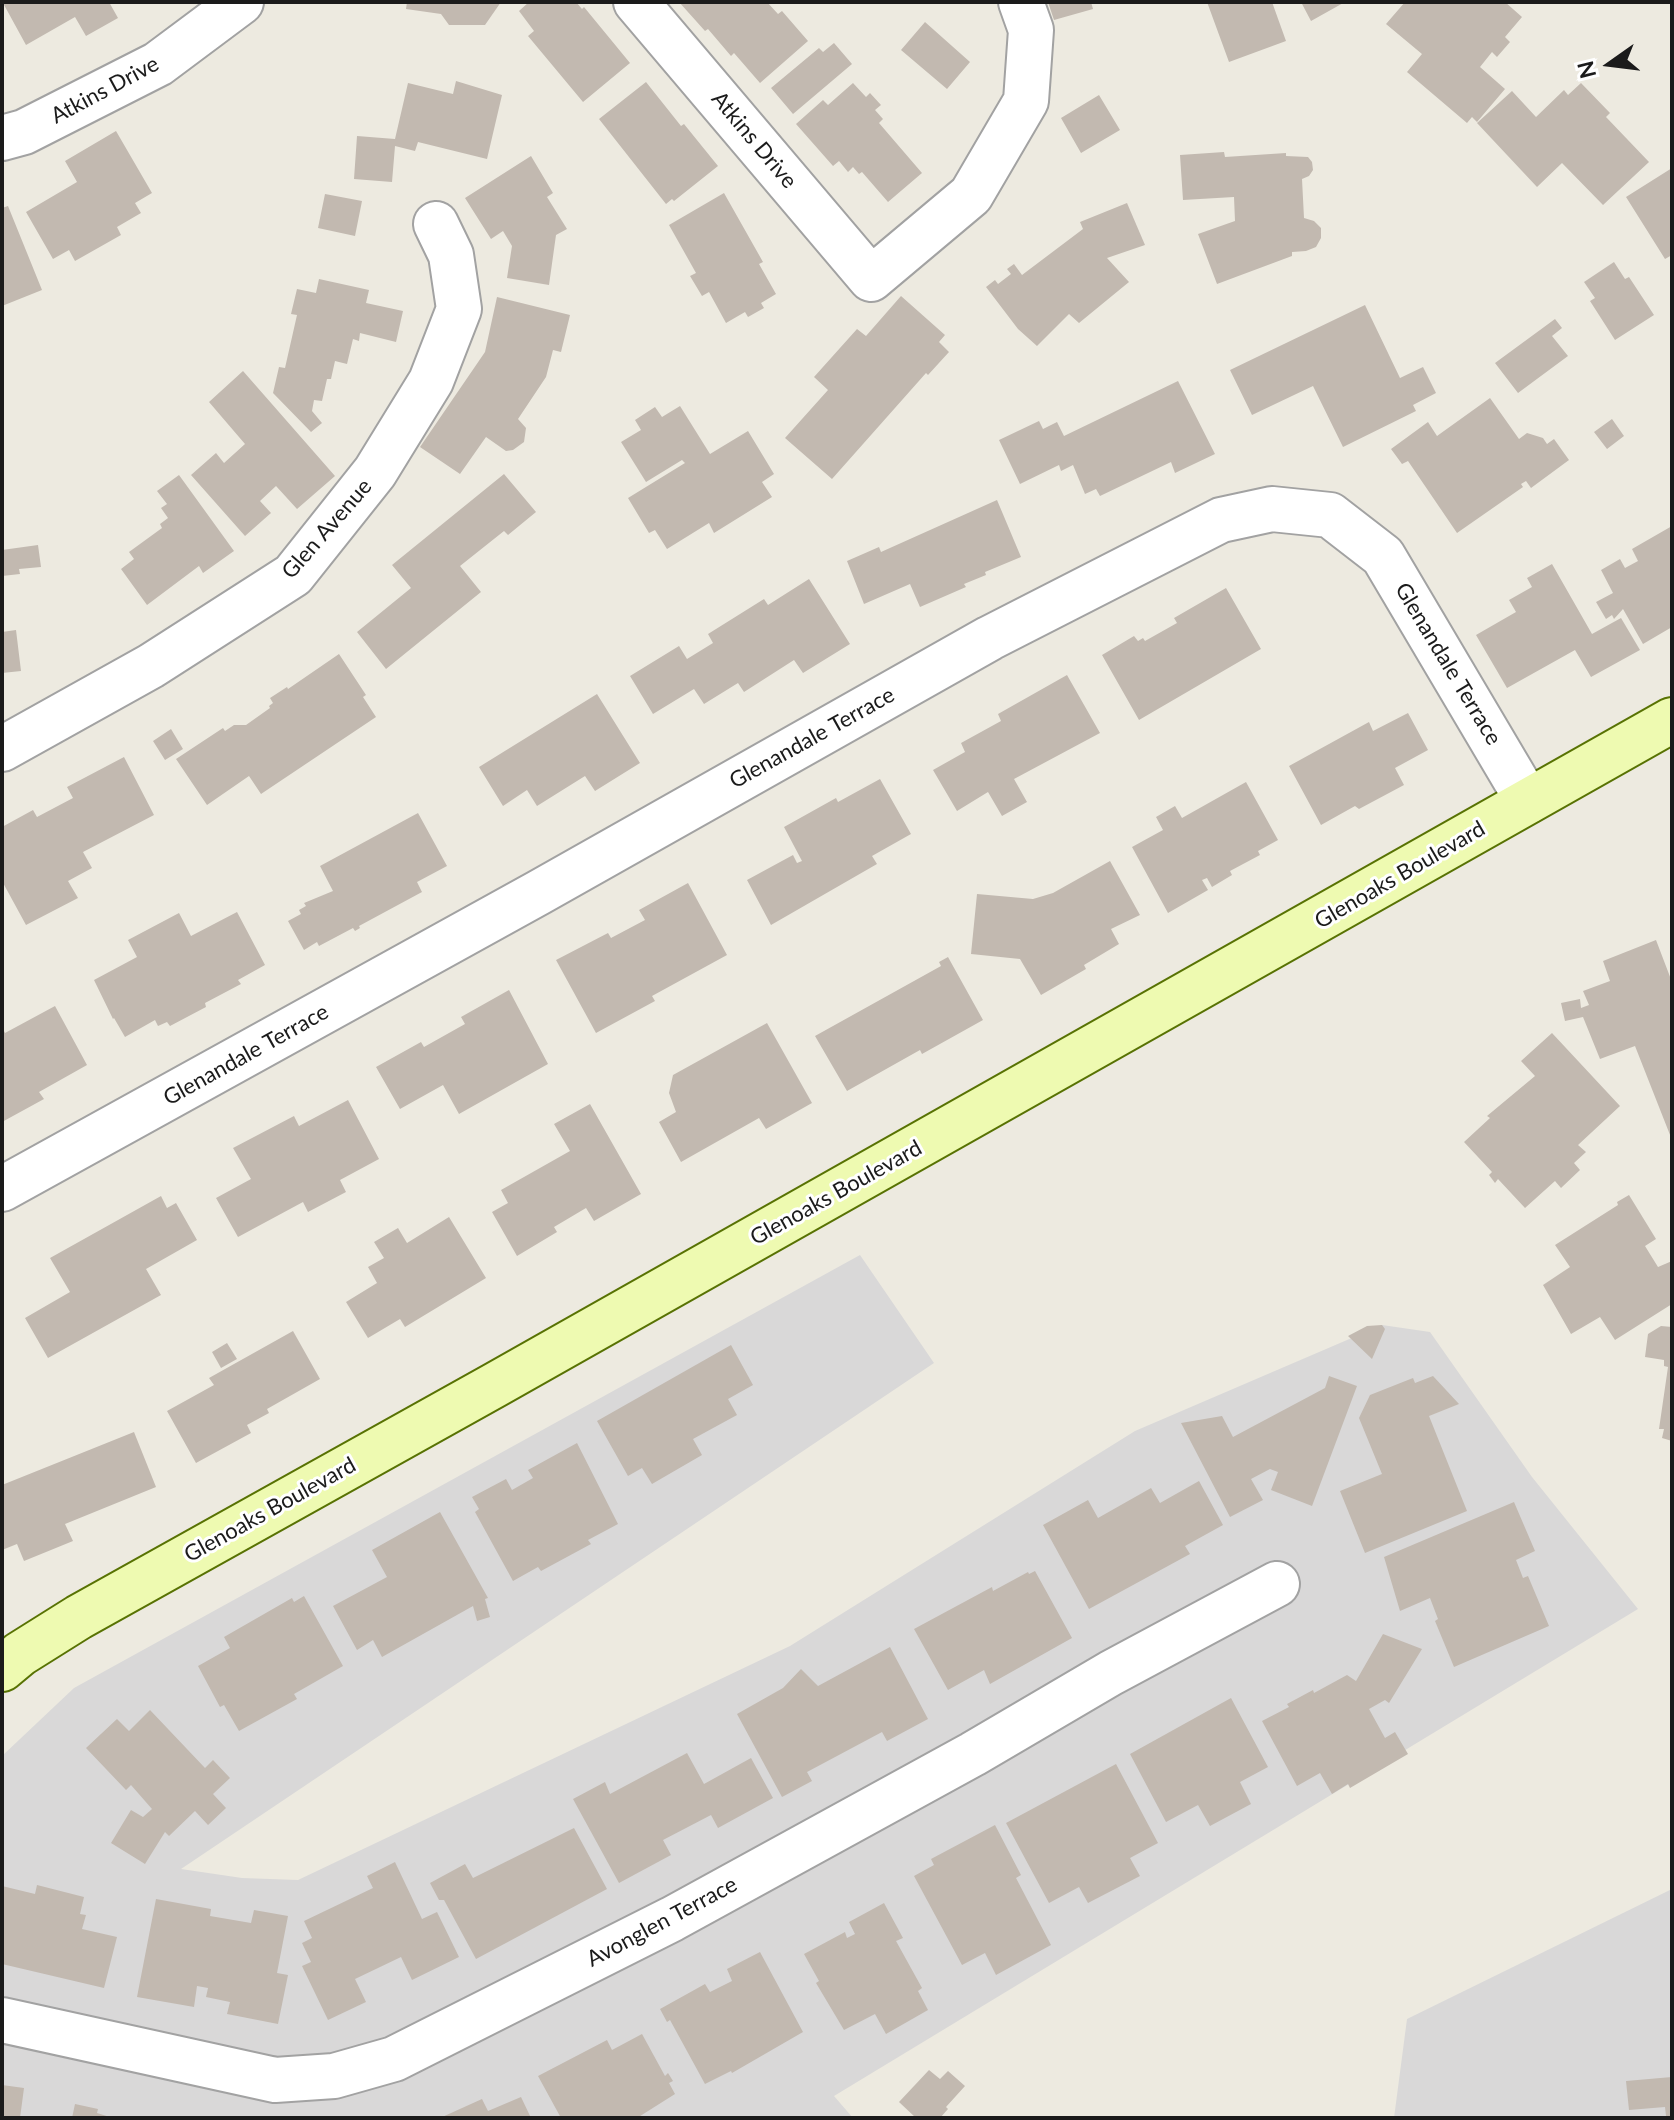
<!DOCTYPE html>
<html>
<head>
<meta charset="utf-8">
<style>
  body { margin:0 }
  #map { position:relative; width:1674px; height:2120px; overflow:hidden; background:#edeae0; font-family:Lato,sans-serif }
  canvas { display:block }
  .frame { position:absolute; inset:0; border:4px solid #1b1b1b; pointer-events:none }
  .north { position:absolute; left:1570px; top:24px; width:80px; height:80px; -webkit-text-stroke:6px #fff; paint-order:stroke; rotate:256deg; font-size:22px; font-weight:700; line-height:32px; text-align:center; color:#1b1b1b }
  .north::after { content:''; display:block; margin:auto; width:28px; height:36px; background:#1b1b1b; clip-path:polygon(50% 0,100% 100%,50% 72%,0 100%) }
</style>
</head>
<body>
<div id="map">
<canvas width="1674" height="2120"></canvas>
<div class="frame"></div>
<div class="north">N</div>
</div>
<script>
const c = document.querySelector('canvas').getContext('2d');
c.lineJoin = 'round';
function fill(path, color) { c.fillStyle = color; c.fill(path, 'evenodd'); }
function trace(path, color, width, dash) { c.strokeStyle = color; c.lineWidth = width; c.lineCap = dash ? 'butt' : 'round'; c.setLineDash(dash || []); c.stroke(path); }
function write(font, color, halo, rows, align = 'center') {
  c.font = font + ' Lato,sans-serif'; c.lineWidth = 6; c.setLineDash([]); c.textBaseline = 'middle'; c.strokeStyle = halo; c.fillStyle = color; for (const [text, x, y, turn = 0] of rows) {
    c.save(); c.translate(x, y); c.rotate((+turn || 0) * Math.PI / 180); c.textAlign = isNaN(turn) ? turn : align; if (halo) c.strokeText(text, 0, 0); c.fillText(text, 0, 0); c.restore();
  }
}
fill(new Path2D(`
  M860,1255L934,1363L181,1869L242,1878L298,1880L790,1646L1135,1431L1382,1325L1430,1332L1532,1477L1638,1609L834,2096L853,2118H2V1756L74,1688Z
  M1672,1889V2118H1394L1407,2019Z`), '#d9d8d8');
fill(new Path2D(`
  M5,2H109L118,18L86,36L75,17L26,45L3,3Z
  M407,2H501L485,25H449L441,14L406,9Z
  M529,2H576L582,9L584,7L630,63L583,102L528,36L534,31L519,11Z
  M679,2H767L778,14L782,11L808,41L760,83L734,53L731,56L708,29L705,31Z
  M1048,2H1091L1093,9L1054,20Z
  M1207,2H1272L1286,41L1229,62Z
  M1301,2H1345L1311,21Z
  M1405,2H1505L1522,17L1505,37L1510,42L1497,57L1492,52L1480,67L1505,89L1477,122L1472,117L1467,123L1407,72L1422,54L1386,24Z
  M925,22L970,62L947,89L901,50Z
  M834,43L852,64L793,114L771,88L819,48L823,52Z
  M456,81L502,95L487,159L418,142L415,151L395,146L392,182L354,179L357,136L395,139L408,83L453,94Z
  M646,82L681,126L684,124L718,166L674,201L672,199L666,204L599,119Z
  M853,83L866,97L870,93L881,105L875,110L883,119L879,123L922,173L888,202L862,172L859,174L853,167L848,172L839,161L833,166L796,124L823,100L828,105Z
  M1581,83L1610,113L1606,117L1649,162L1603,205L1562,163L1537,187L1477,123L1512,91L1536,117L1564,90L1568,95Z
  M1099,95L1120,130L1081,153L1061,118Z
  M116,131L152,193L135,203L141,213L117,227L121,235L75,261L69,250L53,259L26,212L77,182L65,161Z
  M1224,152L1225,157L1286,153V156L1308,157L1312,162L1313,170L1309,176L1302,179L1304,218L1314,221L1321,228V238L1316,247L1306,251L1292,252V256L1217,284L1198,234L1235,221L1234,197L1183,200L1180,155Z
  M531,156L553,193L547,197L567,229L556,235L549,285L507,278L512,246L503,231L491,239L465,198Z
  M1672,168V255L1665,259L1626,197Z
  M724,193L763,262L759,264L776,294L761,303L764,308L748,317L745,312L726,323L709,292L702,296L690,276L696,273L669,225Z
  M325,194L362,201L355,236L318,228Z
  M1127,203L1145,245L1107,258L1129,282L1079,323L1069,314L1037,346L1018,329L986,287L995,280L998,284L1011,274L1007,269L1014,264L1022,275L1083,229L1080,222Z
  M8,206L42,290L2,306V208Z
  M1614,262L1625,279L1629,277L1654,315L1615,340L1590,301L1595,298L1584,282Z
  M319,279L369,290L366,303L403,311L396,342L360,333L359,341L353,339L347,364L335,361L331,379H327L322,401L314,400L312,411L322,423L311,432L273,393L279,367L285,368L297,315L291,314L297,289L316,293Z
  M901,296L945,335L939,342L949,352L928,375L926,373L832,479L785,438L828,390L814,377L857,329L866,336Z
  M497,297L570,315L561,352L553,350L546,377L518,419L526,428L524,442L513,450L506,451L486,437L460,474L420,447L485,352Z
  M1365,305L1400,378L1423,367L1436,393L1413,405L1416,411L1343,447L1313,386L1252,415L1230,370Z
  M1555,319L1562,328L1552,336L1568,356L1518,393L1495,363Z
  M243,371L335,476L297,509L276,486L260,501L271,513L245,536L191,475L216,453L224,463L245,444L209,402Z
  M1178,381L1215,454L1175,473L1171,462L1100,496L1096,489L1085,494L1073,465L1061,471L1059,465L1020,484L999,440L1039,421L1043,429L1057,422L1064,436Z
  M1490,398L1519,439L1527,433L1543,438L1547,444L1554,439L1569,460L1531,488L1526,481L1521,484L1523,487L1457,533L1408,461L1402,464L1391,449L1428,422L1437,436Z
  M680,406L710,454L748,431L774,474L762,482L772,497L714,533L709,523L667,549L655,530L649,533L628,498L685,463L682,460L646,482L621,442L641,430L635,420L655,407L662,417Z
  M1612,419L1624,436L1607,449L1594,432Z
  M504,474L536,512L508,535L504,531L460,566L481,592L386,669L357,632L411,588L392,565Z
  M179,475L234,551L203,573L199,566L147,605L121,569L134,559L129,552L162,528L160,524L168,518L161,508L167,504L157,491Z
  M997,500L1021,557L985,572L986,575L964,584L966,587L920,607L910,584L864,604L847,561L879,547L881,552Z
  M1672,526V627L1643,644L1623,609L1614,619L1612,615L1606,619L1596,602L1613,593L1601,570L1620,559L1625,568L1638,561L1632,549Z
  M38,545L41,567L19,569L20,574L2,576V550Z
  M1552,564L1592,634L1621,618L1640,650L1591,677L1575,650L1507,688L1476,635L1516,612L1509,600L1532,587L1527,578Z
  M809,579L850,644L803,673L794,660L744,692L738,683L704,704L694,689L653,714L630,676L679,646L687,659L713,643L708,634L764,599L768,605Z
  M1226,588L1261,649L1139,720L1102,655L1134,636L1138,641L1143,638L1145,641L1177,623L1174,618Z
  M16,630L21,671L2,673V632Z
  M339,654L366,695L363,697L376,717L261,794L249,776L207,805L176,759L223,728L225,731L234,725H246L270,708L269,706L273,703L270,698L287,687L288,689Z
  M1067,675L1100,733L1014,779L1027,802L1002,816L988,792L957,811L933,770L965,752L961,743L1001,721L998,714Z
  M597,694L640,763L595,791L585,776L537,806L527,790L503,806L479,767Z
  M1408,713L1428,750L1395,768L1404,785L1359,809L1355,806L1321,825L1289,766L1369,722L1373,731Z
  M171,729L183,749L165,760L153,741Z
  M124,757L154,815L83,852L92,868L68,881L78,898L26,925L2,881V827L33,810L37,817L73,798L67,787Z
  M880,779L911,834L872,856L877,864L771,925L747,880L793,855L797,863L802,861L784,827L836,798L838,802Z
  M1246,782L1278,840L1258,851L1260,855L1230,871L1232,875L1212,887L1207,878L1202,880L1208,890L1168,913L1132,847L1163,830L1156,817L1175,806L1182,818Z
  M418,813L447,866L417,882L422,892L359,926L360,928L355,931L353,928L319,946L317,942L304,950L288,921L301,914L299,910L306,906L304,903L333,891L320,866Z
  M1110,861L1140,915L1111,929L1119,944L1084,965L1086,969L1041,995L1020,959L971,954L977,894L1033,899L1053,893Z
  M688,883L727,955L652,996L655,1001L596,1033L556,960L608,933L611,938L645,920L639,910Z
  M237,912L265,965L238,980L241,984L205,1003L206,1007L170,1026L167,1022L158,1026L155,1020L125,1037L114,1018L113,1019L94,980L137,957L128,940L179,913L191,936Z
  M1656,940L1672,982V1140L1635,1046L1600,1059L1583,1017L1565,1021L1561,1003L1580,999L1581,1008L1589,1005L1583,991L1610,981L1603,961Z
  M948,957L983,1020L922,1054L920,1050L847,1091L815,1036L941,966L939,962Z
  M509,990L548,1064L459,1114L443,1085L400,1109L376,1067L421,1042L424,1047L465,1024L461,1017Z
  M55,1006L87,1065L39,1092L44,1099L2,1122V1027L5,1033Z
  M767,1023L812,1103L766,1129L759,1118L681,1162L659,1122L676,1112L669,1093L673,1075Z
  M1552,1033L1620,1106L1578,1145L1586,1152L1574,1163L1580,1170L1561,1188L1555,1181L1525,1208L1498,1179L1495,1183L1489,1175L1492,1172L1464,1142L1490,1118L1487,1116L1535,1076L1521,1061Z
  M348,1100L379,1159L340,1180L346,1192L308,1212L303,1202L238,1237L216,1198L251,1179L233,1148L294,1116L299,1126Z
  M590,1104L641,1194L594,1221L586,1208L554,1227L557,1232L517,1256L492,1212L508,1203L501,1190L570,1151L554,1124Z
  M1629,1195L1656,1239L1645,1246L1658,1267L1672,1261V1304L1615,1340L1600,1317L1571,1334L1543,1285L1570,1267L1555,1245L1618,1205L1617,1202Z
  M161,1196L167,1208L176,1203L197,1240L146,1269L161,1295L48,1358L25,1318L70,1292L50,1258Z
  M449,1217L486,1278L405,1327L400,1319L368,1338L346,1302L377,1283L368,1267L384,1258L374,1242L398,1228L407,1243Z
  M1382,1325L1385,1329L1372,1359L1348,1336L1367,1326Z
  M1661,1326L1672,1327V1441L1662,1438L1664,1429H1659L1668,1367L1664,1366V1360L1645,1357L1648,1334Z
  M293,1331L320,1379L267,1409L269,1413L247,1425L251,1433L196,1463L167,1411L214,1385L209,1378Z
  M227,1343L237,1359L221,1368L212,1352Z
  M731,1345L753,1385L728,1399L737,1415L693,1439L702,1455L652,1484L642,1468L628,1476L597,1421Z
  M1329,1376L1357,1386L1312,1506L1271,1490L1278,1472L1270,1469L1251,1479L1263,1500L1230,1517L1181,1423L1222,1416L1233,1437L1325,1388Z
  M1433,1376L1459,1404L1429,1416L1467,1511L1365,1553L1340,1491L1382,1474L1359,1418L1370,1395L1413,1378L1415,1383Z
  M134,1432L156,1487L65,1524L73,1541L24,1561L17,1544L2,1550V1485Z
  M577,1443L618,1524L588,1540L591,1544L541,1571L538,1567L513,1581L475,1512L479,1509L472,1497L506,1479L512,1490L533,1478L528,1470Z
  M1199,1481L1223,1525L1185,1546L1190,1554L1089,1609L1043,1525L1088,1500L1098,1518L1151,1488L1160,1503Z
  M1514,1502L1535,1551L1516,1560L1523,1578L1528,1576L1549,1626L1454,1667L1435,1621L1438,1619L1430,1598L1400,1611L1384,1557Z
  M440,1512L488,1598L485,1599L490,1617L477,1621L473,1606L382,1657L373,1640L357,1650L333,1606L387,1577L372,1550Z
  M1035,1571L1072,1638L990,1684L984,1670L948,1690L914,1629L992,1587L993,1591L1028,1572L1029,1574Z
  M304,1596L343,1666L294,1694L297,1699L239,1731L224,1705L220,1707L198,1666L230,1648L224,1637L292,1598L294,1602Z
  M1383,1634L1422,1649L1389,1703L1385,1700L1369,1709L1385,1738L1395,1732L1408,1754L1350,1788L1348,1784L1332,1794L1320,1773L1297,1786L1262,1721L1289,1707L1287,1704L1313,1690L1314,1693L1347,1675L1356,1681Z
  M890,1647L928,1719L887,1741L882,1732L807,1772L812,1781L782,1797L737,1714L783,1688L801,1669L818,1686Z
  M1231,1698L1268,1767L1240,1782L1251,1804L1210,1826L1198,1805L1166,1822L1130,1754Z
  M150,1710L205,1768L213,1760L230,1778L213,1794L226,1808L208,1825L195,1811L169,1836L165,1832L145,1864L111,1843L131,1810L143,1817L152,1809L131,1785L126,1790L86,1748L117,1719L129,1731Z
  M687,1753L704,1784L751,1758L773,1798L718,1828L711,1815L663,1840L671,1855L619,1883L573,1799L605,1782L610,1794Z
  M1116,1764L1158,1843L1130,1858L1140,1876L1088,1903L1079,1887L1049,1903L1006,1823Z
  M995,1825L1021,1875L1016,1878L1051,1945L996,1975L985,1953L962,1965L914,1876L934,1865L931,1859Z
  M574,1828L607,1889L476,1959L444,1900H439L430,1883L465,1864L473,1878Z
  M395,1862L422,1919L437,1912L459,1957L412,1980L401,1957L355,1979L366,2002L328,2020L302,1966L311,1962L302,1943L312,1938L304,1921L373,1888L367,1876Z
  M37,1885L84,1897L80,1914L86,1915L82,1929L117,1937L104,1988L2,1964V1886L35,1894Z
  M156,1899L211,1909L210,1916L251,1923L254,1910L288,1916L277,1973L288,1975L278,2024L227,2014L230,2002L206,1997L208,1988L197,1986L194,2007L137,1997Z
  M884,1903L903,1938L896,1941L922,1988L918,1991L928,2010L886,2034L875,2014L844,2030L816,1983L819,1981L804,1954L845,1932L847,1938L855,1934L849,1922Z
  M760,1952L803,2032L732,2073L731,2071L705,2084L670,2020L667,2022L660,2009L705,1984L710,1992L732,1981L727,1969Z
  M642,2034L665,2076L668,2073L673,2081L669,2083L675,2094L637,2118H561L538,2076L607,2040L612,2050Z
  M929,2070L940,2079L948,2071L965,2086L946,2107L948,2109L940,2118H916L899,2102Z
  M1672,2077V2116H1666L1665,2107L1629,2110L1626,2081Z
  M2,2085L24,2088L20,2118H2Z
  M521,2097L531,2118H440L482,2099L488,2111Z
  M75,2104L98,2109L97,2113L113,2118H72Z`), '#c2b9b0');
const street = new Path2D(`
  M636,2L871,279L971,195L1026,101L1031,30L1021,2
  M2,138L24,132L158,64L241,2
  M2,749L151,666L293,575L375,472L431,381L459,309L451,255L436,224
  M2,1189L538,893L990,638L1221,520L1272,509L1330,515L1383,556L1528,801
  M2,2020L275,2080L334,2076L394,2059L672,1919L973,1754L1111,1673L1277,1584`);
const secondary = new Path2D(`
  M2,1669L20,1654L79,1617L495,1385L1672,720`);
trace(street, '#a2a2a2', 48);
trace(secondary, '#587203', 48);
trace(street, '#fff', 44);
trace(secondary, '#eefab1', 44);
write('22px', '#1b1b1b', '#fff', [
  ["Atkins Drive",105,90,-28],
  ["Atkins Drive",754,140,50],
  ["Glen Avenue",327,529,-49],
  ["Glenandale Terrace",1448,664,59],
  ["Glenandale Terrace",812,738,-29],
  ["Glenoaks Boulevard",1400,875,-30],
  ["Glenandale Terrace",246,1055,-29],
  ["Glenoaks Boulevard",836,1193,-29],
  ["Glenoaks Boulevard",270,1510,-29],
  ["Avonglen Terrace",662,1922,-28]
]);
</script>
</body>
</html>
